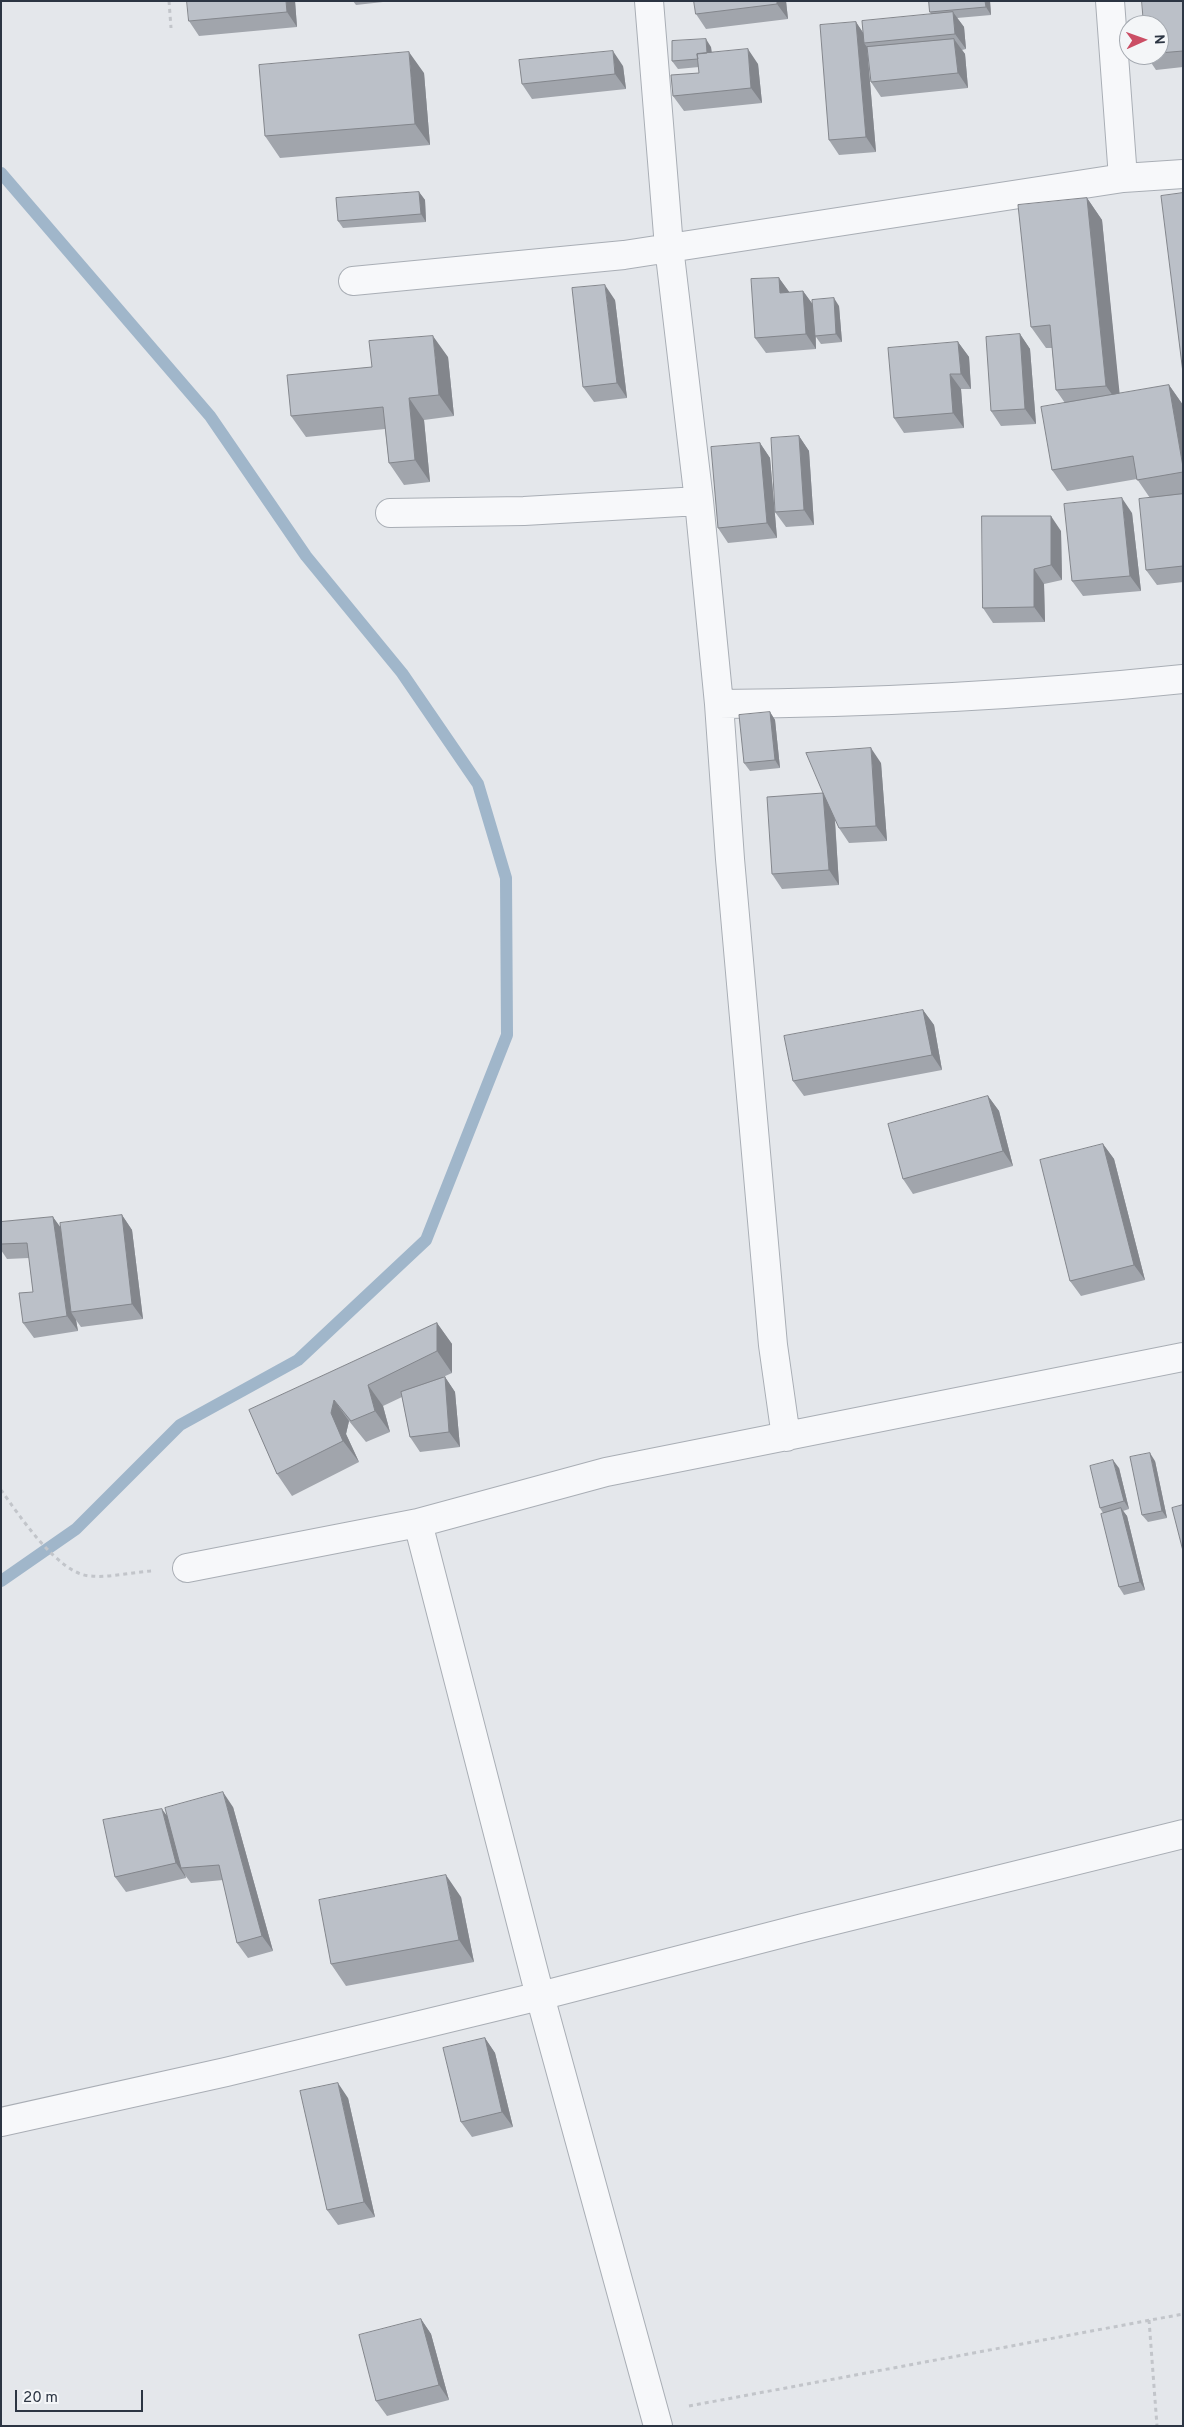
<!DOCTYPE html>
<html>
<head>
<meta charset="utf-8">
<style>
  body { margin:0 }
  #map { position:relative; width:1184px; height:2427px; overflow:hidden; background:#e4e7eb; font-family:Overpass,sans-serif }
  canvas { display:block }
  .frame { position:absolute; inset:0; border:2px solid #2c3543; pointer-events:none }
  .north { position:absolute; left:1119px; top:15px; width:50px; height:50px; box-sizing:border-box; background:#f4f6f8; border:1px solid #a4a9b0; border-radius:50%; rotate:88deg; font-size:14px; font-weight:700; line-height:20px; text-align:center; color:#2c3543 }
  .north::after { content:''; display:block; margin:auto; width:18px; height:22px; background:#cb4e65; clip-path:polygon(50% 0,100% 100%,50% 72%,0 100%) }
  .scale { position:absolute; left:15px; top:2390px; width:128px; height:22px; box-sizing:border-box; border:2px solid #2c3543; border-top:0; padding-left:6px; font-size:15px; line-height:18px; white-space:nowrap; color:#2c3543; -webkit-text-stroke:4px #f4f6f8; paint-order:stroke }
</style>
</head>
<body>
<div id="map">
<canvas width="1184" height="2427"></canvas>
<div class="frame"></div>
<div class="north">N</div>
<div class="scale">20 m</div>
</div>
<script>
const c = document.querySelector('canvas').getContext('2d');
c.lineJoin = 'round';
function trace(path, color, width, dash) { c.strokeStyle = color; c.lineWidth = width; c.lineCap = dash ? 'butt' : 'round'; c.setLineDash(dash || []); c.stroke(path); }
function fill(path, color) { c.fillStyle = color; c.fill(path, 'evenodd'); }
trace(new Path2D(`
  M1,173L210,416L306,556L402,673L478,784L506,878L507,1035L426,1240L298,1360L180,1425L76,1529L1,1581`), '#a0b6ca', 12);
const minor = new Path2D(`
  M649,1L669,247L699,501L719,704L730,859L773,1345L786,1437
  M1110,1L1123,178
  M353,281L624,255L1123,178L1183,174
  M390,513L524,511L699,501
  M719,704C874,703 1029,695 1183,679
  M418,1523L540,1996L658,2426
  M187,1568L418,1523L606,1472L1183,1357
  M1,2122L226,2072L540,1996L803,1928L1183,1834`);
trace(minor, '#a9aeb5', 30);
trace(new Path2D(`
  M169,1L171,28
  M1,1490C19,1515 58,1574 90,1576C110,1578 132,1572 152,1571
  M1149,2320L1157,2426
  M689,2406L1183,2314`), '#c2c5ca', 3, [4, 4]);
trace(minor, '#f7f8fa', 28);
fill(new Path2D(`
  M295,1L297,27L199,36L189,21Z
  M353,1H392L356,5Z
  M694,1H786L788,19L706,29L696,14Z
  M929,1H990L991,15L957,18L964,27L966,49L962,50L965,54L968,88L881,97L871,82L867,47L876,152L839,155L829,140L856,22L863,33L931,14L930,12Z
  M1183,1V67L1156,70L1146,55H1159V25Z
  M711,47L712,52L758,64L762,103L684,111L673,96L699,73V67L678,69L672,61Z
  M623,66L626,89L532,99L522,84Z
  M424,73L430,145L280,158L265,136Z
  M419,192L425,200L426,222L343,228L338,221Z
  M1087,198L1102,220L1119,394L1169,385L1183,405V582L1157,585L1146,570L1150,498L1137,479L1067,491L1052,470L1065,403L1056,390L1052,348H1046L1031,327Z
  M779,278L789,292L803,291L813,305L839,306L842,342L821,344L816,337V349L766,353L755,338Z
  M615,300L627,398L594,402L583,387Z
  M1020,334L1030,349L1036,424L1001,426L991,411Z
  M958,342L969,357L971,389H961L964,428L904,433L894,418Z
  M448,357L454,416L424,420L430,482L404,485L389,463L385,429L306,437L291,416L372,367Z
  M799,436L809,451L814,525L786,527L775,512Z
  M760,443L770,458L777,538L728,543L718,528Z
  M1132,513L1141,591L1083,596L1072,581Z
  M1061,531L1062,580L1044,584L1045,622L993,623L983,608Z
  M770,712L775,720L780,768L750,771L744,763Z
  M881,763L887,841L849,843L839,828L835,819L839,885L782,889L772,874L823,793Z
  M923,1010L934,1025L942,1070L804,1096L793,1081Z
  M988,1096L999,1111L1013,1166L913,1194L903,1179Z
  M1103,1144L1114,1159L1145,1280L1081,1296L1070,1281Z
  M122,1215L132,1230L143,1319L81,1327L76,1320L78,1331L34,1338L23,1323L33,1292L29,1258L7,1259L1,1250V1222L53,1217L60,1228Z
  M437,1323L452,1344V1373L443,1377H445L455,1392L460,1447L420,1452L410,1437L402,1397L383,1406L390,1432L366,1442L349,1421L346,1434L359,1462L292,1496L277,1474L249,1410Z
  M1155,1461L1167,1518L1148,1522L1142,1515Z
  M1119,1468L1129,1509L1123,1511L1127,1516L1145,1590L1124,1595L1119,1587L1103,1513L1100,1508Z
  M233,1807L273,1951L248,1958L237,1943L223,1880L191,1883L185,1875L186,1878L126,1892L115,1877L166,1815Z
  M461,1897L474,1962L346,1986L331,1964Z
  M485,2038L495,2053L513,2127L472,2137L461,2122Z
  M348,2098L375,2217L338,2225L327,2210Z
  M421,2319L431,2334L449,2400L387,2416L376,2401Z`), '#a1a5ac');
fill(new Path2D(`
  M286,1H295L297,27L287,12Z
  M777,1H786L788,19L777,4Z
  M985,1H990L991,15L986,7Z
  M953,12L964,27L966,49L955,34Z
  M856,22L866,37L864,43L867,47L876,152L866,137Z
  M706,39L711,47L712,66L707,58Z
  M954,39L965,54L968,88L958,73Z
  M748,49L758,64L762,103L751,88Z
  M613,51L623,66L626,89L615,74Z
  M409,52L424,73L430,145L415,124Z
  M419,192L425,200L426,222L421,214Z
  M1087,198L1102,220L1121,407L1106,386Z
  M779,278L790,293H780Z
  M605,285L615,300L627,398L617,383Z
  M803,291L814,306L816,349L806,334Z
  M834,298L839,306L842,342L836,334Z
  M1020,334L1030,349L1036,424L1025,409Z
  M433,336L448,357L454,416L439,395Z
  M958,342L969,357L971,389L961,374Z
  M950,374L961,389L964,428L953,413Z
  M1169,385L1183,405V467Z
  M409,398L424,420L430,482L415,460Z
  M799,436L809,451L814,525L804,510Z
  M760,443L770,458L777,538L767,523Z
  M1122,498L1132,513L1141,591L1130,576Z
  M1051,516L1061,531L1062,580L1051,565Z
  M1034,569L1044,584L1045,622L1034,607Z
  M770,712L775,720L780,768L775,760Z
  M871,748L881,763L887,841L876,826Z
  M823,793L834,808L839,885L829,870Z
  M923,1010L934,1025L942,1070L932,1055Z
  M988,1096L999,1111L1013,1166L1003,1151Z
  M1103,1144L1114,1159L1145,1280L1134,1265Z
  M122,1215L132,1230L143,1319L132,1304Z
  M53,1217L64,1232L71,1312L76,1320L78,1331L67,1316Z
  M437,1323L452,1344V1373L437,1351Z
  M445,1377L455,1392L460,1447L449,1432Z
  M368,1385L383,1406L390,1432L375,1411Z
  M334,1400L349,1421L346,1434L359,1462L343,1441L331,1413Z
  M1150,1453L1155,1461L1167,1518L1162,1511Z
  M1113,1460L1119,1468L1129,1509L1124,1501Z
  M1121,1508L1127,1516L1145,1590L1140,1582Z
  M223,1792L233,1807L273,1951L262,1936Z
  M162,1809L173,1824L181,1868L185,1875L186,1878L176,1863Z
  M446,1875L461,1897L474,1962L459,1940Z
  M485,2038L495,2053L513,2127L502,2112Z
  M338,2083L348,2098L375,2217L364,2202Z
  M421,2319L431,2334L449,2400L439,2385Z`), '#83868c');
const building = new Path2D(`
  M187,1H286L287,12L189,21Z
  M694,1H777V4L696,14Z
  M929,1H985L986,7L930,12Z
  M1142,1H1183V51L1159,53V25H1144Z
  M953,12L955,34L864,43L862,21Z
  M856,22L866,137L829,140L820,25Z
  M706,39L707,53L697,54L698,59L672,61V41Z
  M954,39L958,73L871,82L867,47Z
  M748,49L751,88L673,96L671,75L699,73L697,54Z
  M613,51L615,74L522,84L519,60Z
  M409,52L415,124L265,136L259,65Z
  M419,192L421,214L338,221L336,198Z
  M1183,193V373L1161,196Z
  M1087,198L1106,386L1056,390L1050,325L1031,327L1018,205Z
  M779,278L780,293L803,291L806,334L755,338L751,279Z
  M605,285L617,383L583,387L572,288Z
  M834,298L836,334L815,336L812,300Z
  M1020,334L1025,409L991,411L986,337Z
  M433,336L439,395L409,398L415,460L389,463L383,407L291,416L287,375L372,367L369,341Z
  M958,342L961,374H950L953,413L894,418L888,348Z
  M1169,385L1183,467V472L1137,480L1133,456L1052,470L1041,407Z
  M799,436L804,510L775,512L771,438Z
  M760,443L767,523L718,528L711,447Z
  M1183,494V566L1146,570L1139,499Z
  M1122,498L1130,576L1072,581L1064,504Z
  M982,516H1051V565L1034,569V607L983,608Z
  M770,712L775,760L744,763L739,715Z
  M871,748L876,826L839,828L823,793L829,870L772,874L767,797L823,793L806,753Z
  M923,1010L932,1055L793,1081L784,1036Z
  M988,1096L1003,1151L903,1179L888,1124Z
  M1103,1144L1134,1265L1070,1281L1040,1160Z
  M122,1215L132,1304L71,1312L60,1223Z
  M53,1217L67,1316L23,1323L19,1293L33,1292L27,1243L1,1244V1222Z
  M437,1323V1351L368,1385L375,1411L351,1421L334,1400L331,1413L343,1441L277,1474L249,1410Z
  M445,1377L449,1432L410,1437L401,1392Z
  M1150,1453L1162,1511L1142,1515L1130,1457Z
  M1113,1460L1124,1501L1100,1508L1090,1466Z
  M1183,1505V1551L1172,1508Z
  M1121,1508L1140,1582L1119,1587L1101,1514Z
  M223,1792L262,1936L237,1943L219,1865L181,1868L165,1808Z
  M162,1809L176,1863L115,1877L103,1820Z
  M446,1875L459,1940L331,1964L319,1900Z
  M485,2038L502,2112L461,2122L443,2048Z
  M338,2083L364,2202L327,2210L300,2091Z
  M421,2319L439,2385L376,2401L359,2335Z`);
fill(building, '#bbc0c8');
trace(building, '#83868c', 1);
</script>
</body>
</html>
